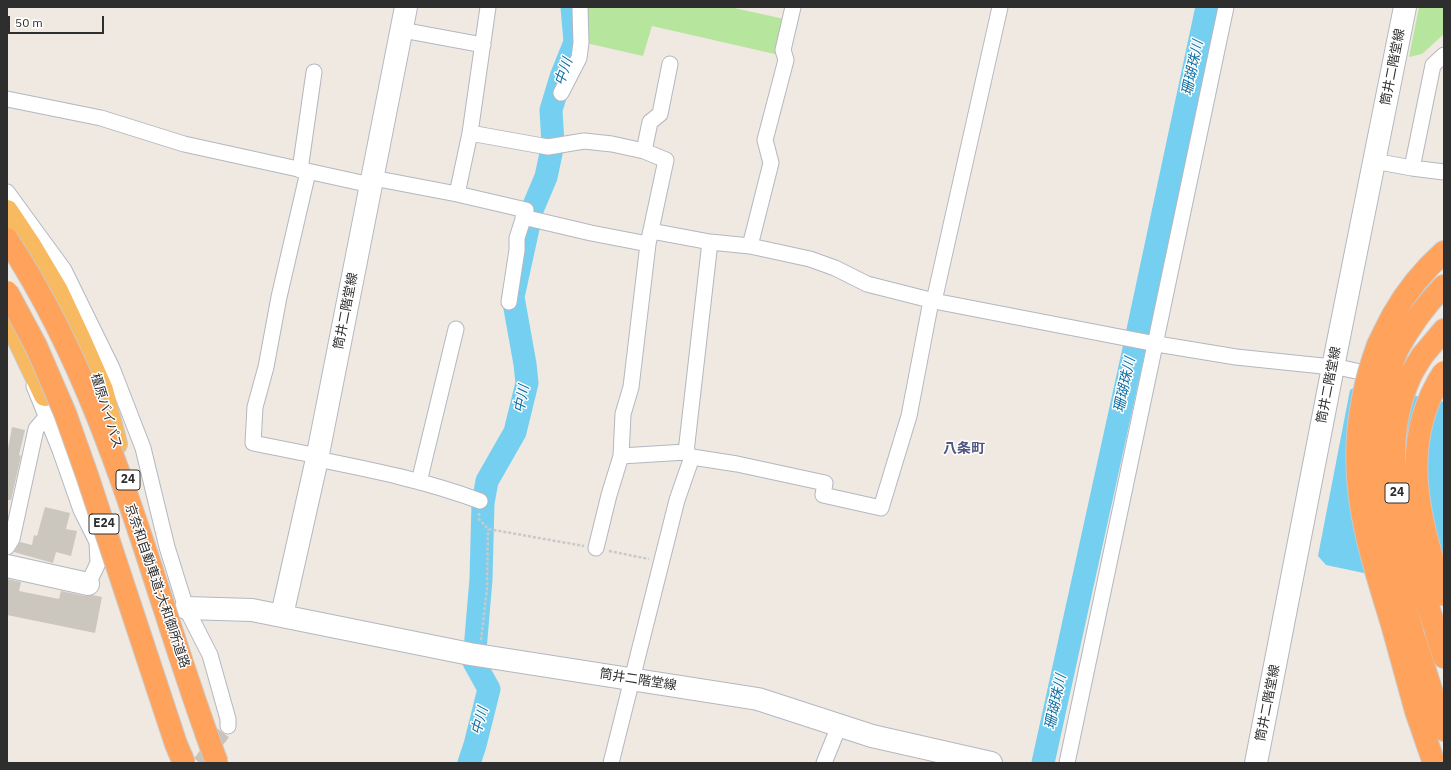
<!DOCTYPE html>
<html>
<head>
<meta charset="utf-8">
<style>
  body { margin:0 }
  #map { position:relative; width:1451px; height:770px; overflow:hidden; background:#efe9e1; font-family:"IBM Plex Sans",sans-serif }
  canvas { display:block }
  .frame { position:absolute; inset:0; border:8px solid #2e2e2e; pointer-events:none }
  .scale { position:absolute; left:8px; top:16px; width:96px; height:18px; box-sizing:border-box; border:2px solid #2e2e2e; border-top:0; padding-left:5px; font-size:12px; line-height:14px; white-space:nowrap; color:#2e2e2e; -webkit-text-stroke:3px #fff; paint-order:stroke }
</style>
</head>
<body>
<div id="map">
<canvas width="1451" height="770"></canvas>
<div class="frame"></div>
<div class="scale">50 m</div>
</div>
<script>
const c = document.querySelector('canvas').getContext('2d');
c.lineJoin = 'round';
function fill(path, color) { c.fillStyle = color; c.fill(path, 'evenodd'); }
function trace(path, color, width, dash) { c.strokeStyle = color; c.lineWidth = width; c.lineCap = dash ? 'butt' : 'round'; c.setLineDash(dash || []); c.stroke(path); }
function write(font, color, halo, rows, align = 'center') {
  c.font = font + ' "IBM Plex Sans","Noto Sans JP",sans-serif'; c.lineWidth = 3; c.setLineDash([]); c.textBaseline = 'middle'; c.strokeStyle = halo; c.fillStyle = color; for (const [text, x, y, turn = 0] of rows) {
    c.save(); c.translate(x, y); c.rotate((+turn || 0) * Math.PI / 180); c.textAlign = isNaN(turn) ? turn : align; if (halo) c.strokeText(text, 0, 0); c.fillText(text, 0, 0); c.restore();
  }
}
fill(new Path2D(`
  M584,7H730L784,19L779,55L652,26L643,56L586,43Z
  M1419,7H1444V34L1422,54L1409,57Z`), '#b6e59e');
fill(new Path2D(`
  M1360,384L1444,402V590L1326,565L1318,556L1350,390Z`), '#75cff0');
trace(new Path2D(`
  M469,763L475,745L489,689L474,662L481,579L483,503L487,481L515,432L527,383L525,364L513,297L532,210L546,177L553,144L551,110L561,77L575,42L572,7
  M1043,763L1134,349L1207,7`), '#75cff0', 23);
fill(new Path2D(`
  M12,427L25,430L19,455L21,456L11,500H7V454Z
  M45,507L70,513L66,529L77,531L71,556L56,552L53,563L14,552L20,542L32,545L34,535L37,536Z
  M7,579L21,582L19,591L59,599L61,591L85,596L93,595L102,597L95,633L7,615Z`), '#cbc7bf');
trace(new Path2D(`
  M200,763L228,726`), '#c8c4bd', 15, [15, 8]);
const minor = new Path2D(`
  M402,30L483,45
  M561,93L579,58L581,43L580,7
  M7,99L101,118L184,144L371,185
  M470,133L548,147L584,141L612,144L644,151L666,160L648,244L631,387L623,414L621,456L609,495L596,548
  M644,151L650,122L660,114L670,64
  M1374,161L1412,168L1444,172
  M1412,168L1433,65L1444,55
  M300,170L314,72
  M308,172L279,297L266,367L255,407L253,443L318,456
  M373,178L457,194L526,210L517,238V250L509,302
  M7,192L64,270L112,368L143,448L167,547L186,608L210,655L228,719V726
  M457,194L470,133L488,7
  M523,217L591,233L648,244
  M651,231L710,242L750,246L810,259L835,268L867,284L934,301L1151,343L1236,357L1342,368L1379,376
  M750,246L771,163L765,140L786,60L783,50L793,7
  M934,301L1000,7
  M34,386L60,450L81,510L97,542L98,563L88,584
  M621,456L686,452
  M692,457L737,464L825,483L823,495L881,508L909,416L931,301
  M317,459C372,470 427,481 480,501
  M419,482L456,329
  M7,547L12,539L36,429L46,417
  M611,763L677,500L692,457L686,452L710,242
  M824,763L839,726
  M1067,763L1226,7`);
const secondary = new Path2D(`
  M7,566L88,584
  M186,608L252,610L470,654L758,699L872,736L991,763
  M282,615L317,459L406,7
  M1256,763L1333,367L1405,7`);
const trunk = new Path2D(`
  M7,211L29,244L57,291L80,340L102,390L116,444
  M7,315L45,395`);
const motorway = new Path2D(`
  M1378,345C1383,335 1388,324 1393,315C1406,292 1425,269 1444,252
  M1397,350C1410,326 1425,305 1444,286
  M1422,356L1444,330
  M1412,630L1444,730
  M1394,631L1416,711L1434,763
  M1436,631L1444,657`);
trace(minor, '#b4b7c1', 17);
trace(secondary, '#b4b7c1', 24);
trace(trunk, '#c9c9c9', 24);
trace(motorway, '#c9c9c9', 24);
trace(new Path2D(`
  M479,513V519L488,529L584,546
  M609,551L649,559
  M481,640L487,589L488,529`), '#c9c9c9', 2.5, [3, 2]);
trace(minor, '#fff', 15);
trace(secondary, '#fff', 22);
trace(trunk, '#f8ba60', 22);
trace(motorway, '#ffa35c', 22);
const motorwayBridge = new Path2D(`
  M7,239C112,398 151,587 217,763
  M7,292L36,346L65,413L87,475L176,744L184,763
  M1378,345C1360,394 1353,446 1360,498C1366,543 1381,587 1394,631
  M1397,350C1388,374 1380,399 1376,425C1365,493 1393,566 1412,630
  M1422,356C1418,363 1413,370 1410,377C1372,461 1410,549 1436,631
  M1444,372C1397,443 1419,522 1444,595`);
trace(motorwayBridge, '#c9c9c9', 24, []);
trace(motorwayBridge, '#ffa35c', 22);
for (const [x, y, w] of [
  [128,480,24],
  [1397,493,24],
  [104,524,30]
]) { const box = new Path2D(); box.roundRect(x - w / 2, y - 10, w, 20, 3); c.fillStyle = '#fff'; c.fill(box); trace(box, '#2e2e2e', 1); }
write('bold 12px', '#2e2e2e', null, [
  ["24",128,480],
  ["24",1397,493],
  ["E24",104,524]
]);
write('13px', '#2e2e2e', '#fff', [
  ["筒井二階堂線",1393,67,-79],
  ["筒井二階堂線",346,311,-79],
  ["筒井二階堂線",1329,385,-79],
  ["橿原バイパス",106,411,73],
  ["京奈和自動車道;大和御所道路",157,586,71],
  ["筒井二階堂線",638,680,9],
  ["筒井二階堂線",1268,703,-79]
]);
write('italic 14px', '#0d6fa3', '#fff', [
  ["珊瑚珠川",1193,68,-78],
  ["中川",564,72,-71],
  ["珊瑚珠川",1125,385,-78],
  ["中川",522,399,-79],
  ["珊瑚珠川",1056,702,-78],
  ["中川",480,721,-75]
]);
write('bold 14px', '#4d5680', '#fff', [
  ["八条町",964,449]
]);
</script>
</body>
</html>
